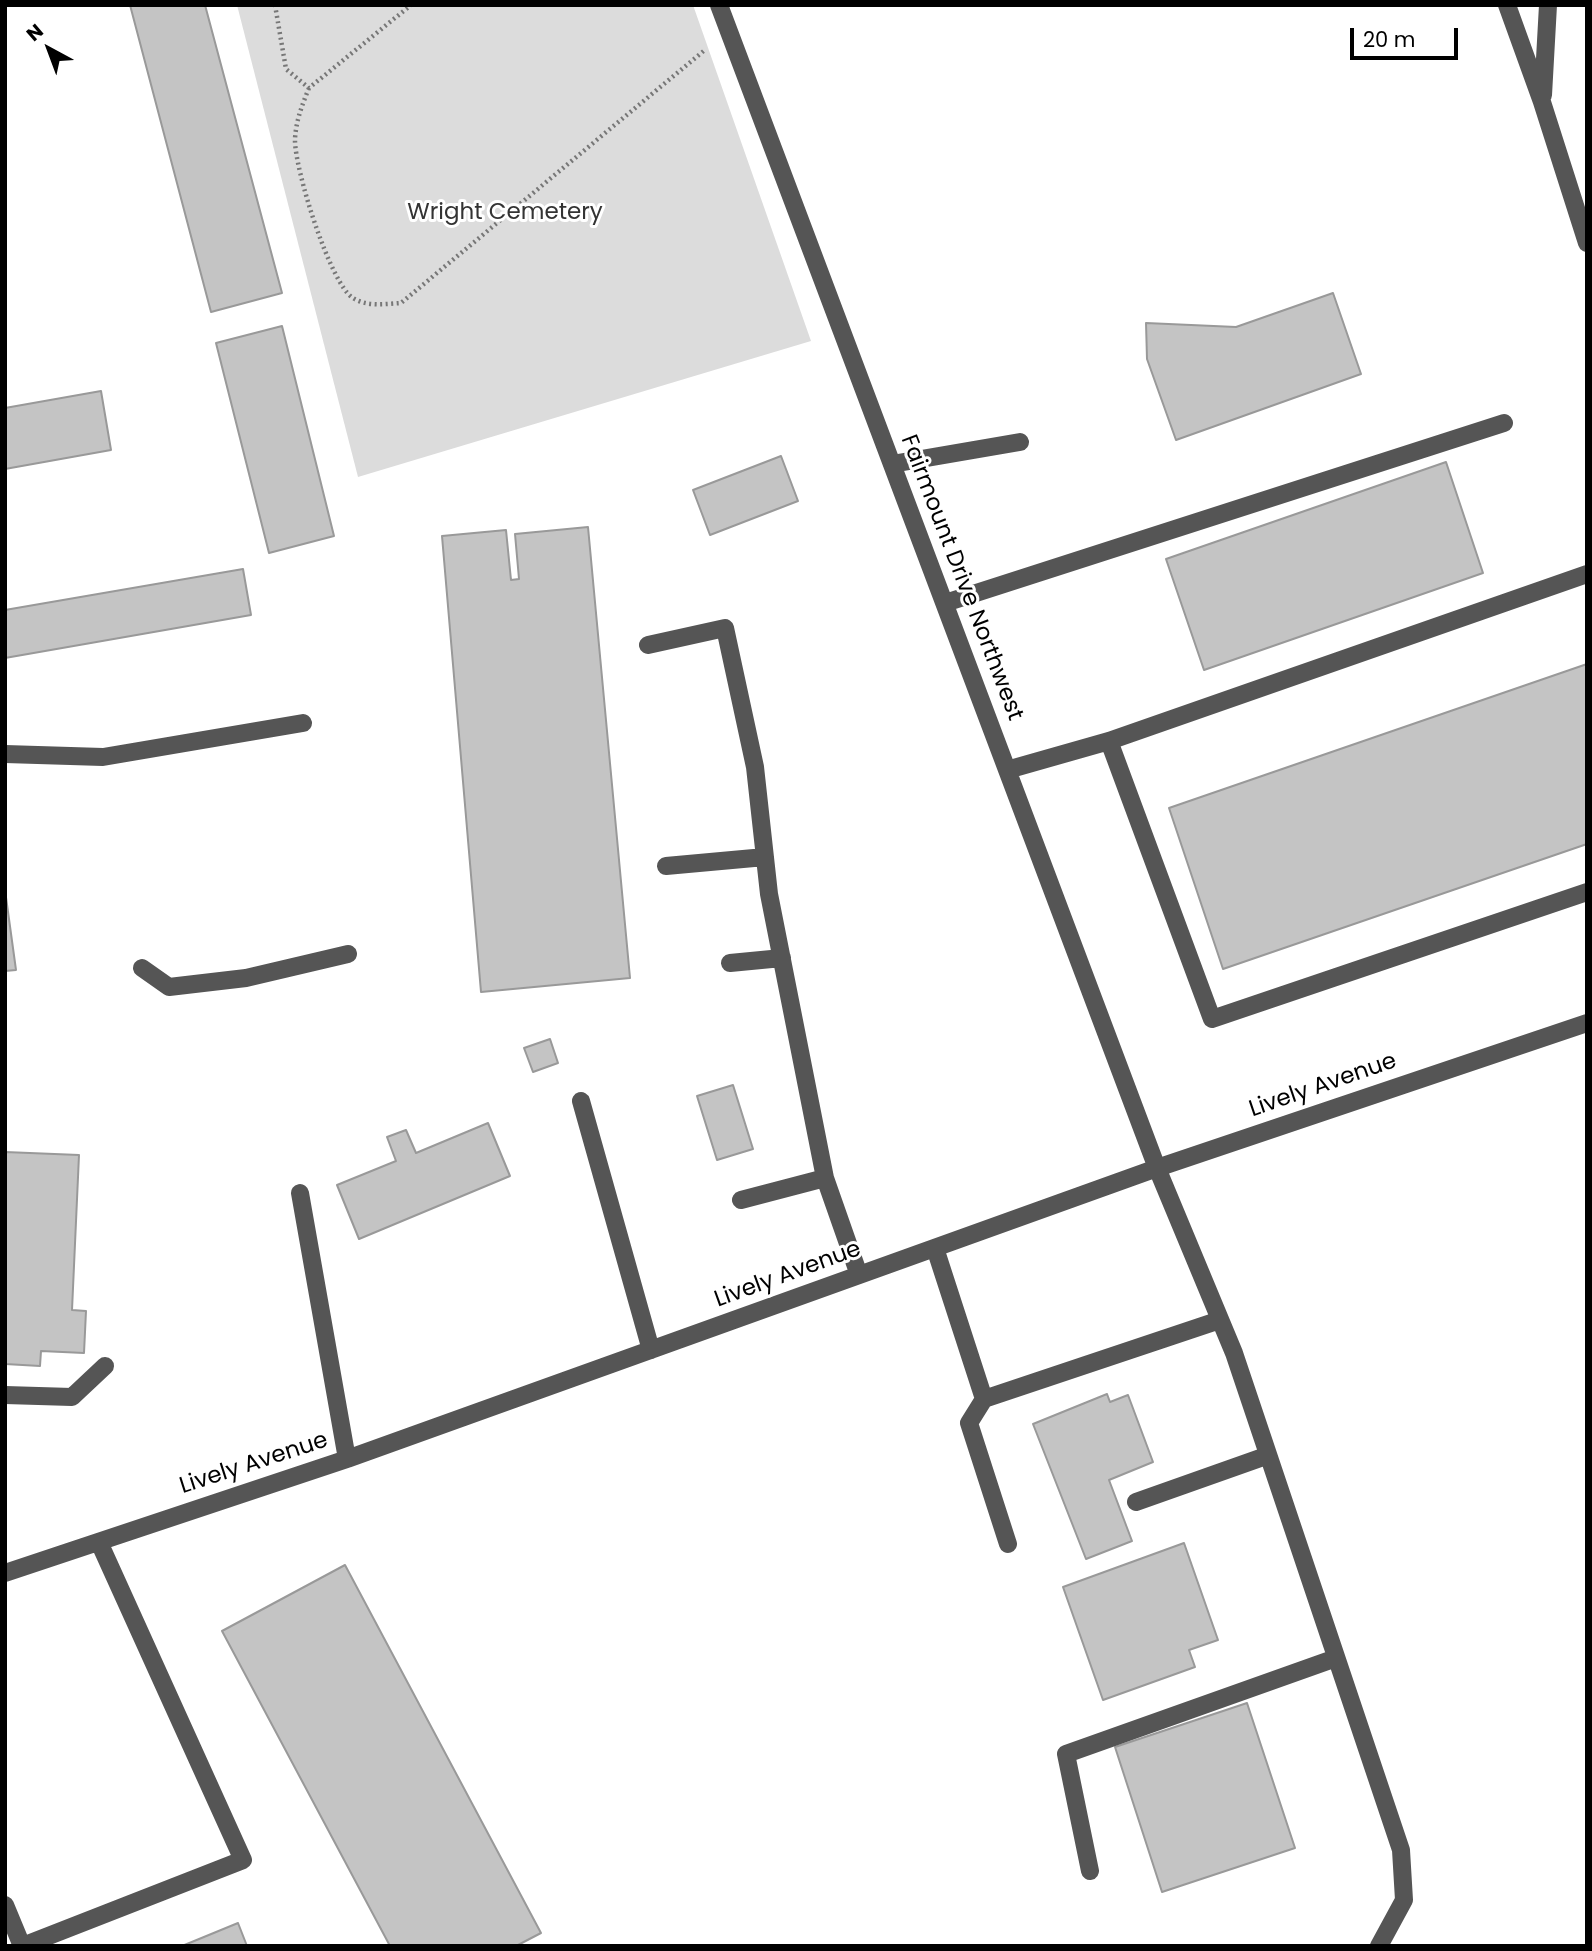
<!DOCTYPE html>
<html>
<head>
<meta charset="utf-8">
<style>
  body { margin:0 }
  #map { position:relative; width:1592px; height:1951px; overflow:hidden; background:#fff; font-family:Poppins,sans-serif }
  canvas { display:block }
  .frame { position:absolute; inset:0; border:7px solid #000; pointer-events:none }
  .north { position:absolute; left:14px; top:14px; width:70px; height:70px; -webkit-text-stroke:5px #fff; paint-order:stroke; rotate:319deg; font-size:19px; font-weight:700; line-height:28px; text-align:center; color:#000 }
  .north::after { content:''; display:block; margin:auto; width:24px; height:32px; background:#000; clip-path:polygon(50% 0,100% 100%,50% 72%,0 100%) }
  .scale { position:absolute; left:1350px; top:28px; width:108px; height:32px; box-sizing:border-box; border:4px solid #000; border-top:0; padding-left:9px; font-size:21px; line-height:24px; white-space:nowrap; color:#000; -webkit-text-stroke:5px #fff; paint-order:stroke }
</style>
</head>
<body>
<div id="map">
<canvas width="1592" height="1951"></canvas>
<div class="frame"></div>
<div class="north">N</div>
<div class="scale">20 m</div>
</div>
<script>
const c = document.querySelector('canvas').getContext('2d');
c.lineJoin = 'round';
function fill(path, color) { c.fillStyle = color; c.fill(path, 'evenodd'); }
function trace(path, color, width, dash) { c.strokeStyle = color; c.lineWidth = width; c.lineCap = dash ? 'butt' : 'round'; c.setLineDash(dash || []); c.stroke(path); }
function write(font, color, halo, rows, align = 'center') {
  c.font = font + ' Poppins,sans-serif'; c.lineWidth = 6; c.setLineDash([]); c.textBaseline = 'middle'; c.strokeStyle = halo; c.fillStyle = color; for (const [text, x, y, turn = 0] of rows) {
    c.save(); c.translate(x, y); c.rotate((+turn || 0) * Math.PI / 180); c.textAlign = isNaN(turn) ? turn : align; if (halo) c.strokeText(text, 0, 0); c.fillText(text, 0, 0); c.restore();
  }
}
fill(new Path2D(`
  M237,5H693L811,341L358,477Z`), '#dcdcdc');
const building = new Path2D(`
  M130,5H205L282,293L211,312Z
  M1333,293L1361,374L1176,440L1147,359L1146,323L1236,327Z
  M282,326L334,536L269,553L216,343Z
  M101,391L111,450L5,469V408Z
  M781,456L798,501L710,535L693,490Z
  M1446,462L1483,573L1204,670L1166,559Z
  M588,527L630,978L481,992L442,536L506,530L511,580L519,579L515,534Z
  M243,569L251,615L5,658V610Z
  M1587,664V844L1223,969L1169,808Z
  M5,890L16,970L5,971Z
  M550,1039L558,1063L533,1072L524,1048Z
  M733,1085L753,1149L717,1160L697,1096Z
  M488,1123L510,1176L359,1239L337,1185L396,1161L387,1137L406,1130L416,1153Z
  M5,1152L79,1155L72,1310L86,1311L84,1353L41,1351L40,1366L5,1364Z
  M1107,1394L1110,1402L1128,1395L1153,1462L1109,1480L1132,1541L1086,1559L1033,1424Z
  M1184,1543L1218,1640L1189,1650L1195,1667L1103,1700L1063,1587Z
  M345,1565L541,1933L516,1946H390L222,1631Z
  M1247,1703L1295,1848L1162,1892L1115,1747Z
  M238,1923L247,1946H182Z`);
fill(building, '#c4c4c4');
trace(building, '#999', 2);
trace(new Path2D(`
  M275,5L286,69L309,88L411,5
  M309,88C302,105 296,121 295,139C294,167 330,284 353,298C367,307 385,304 401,303L706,49`), '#777', 4.5, [2, 3.5]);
trace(new Path2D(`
  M719,5L1157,1168L1234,1353L1401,1850L1404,1900L1379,1946
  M1507,5L1542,102L1587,243
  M1543,95L1548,5
  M892,464L1020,442
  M945,603L1504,423
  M648,645L725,628L755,767L769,894L825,1178L859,1275
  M1109,741L1212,1019L1587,892
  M5,754L103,757L303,723
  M1007,770L1109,741L1587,574
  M666,866L765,857
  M730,963L782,958
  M142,968L169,987L246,978L348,954
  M581,1101L651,1350
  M300,1193L347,1459
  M741,1200L825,1178
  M935,1248L984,1399L1220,1320
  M5,1395L72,1397L105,1366
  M984,1399L969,1423L1008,1544
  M1136,1502L1266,1456
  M5,1573L347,1459L1157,1168L1587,1023
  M1090,1871L1066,1754L1336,1658
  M5,1905L22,1946
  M23,1946L243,1860L99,1542`), '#555', 18);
write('23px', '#333', '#fff', [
  ["Wright Cemetery",505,213]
]);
write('23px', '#000', '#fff', [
  ["Fairmount Drive Northwest",961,578,69],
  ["Lively Avenue",1323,1086,-19],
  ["Lively Avenue",788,1275,-20],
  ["Lively Avenue",254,1464,-18]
]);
</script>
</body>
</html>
